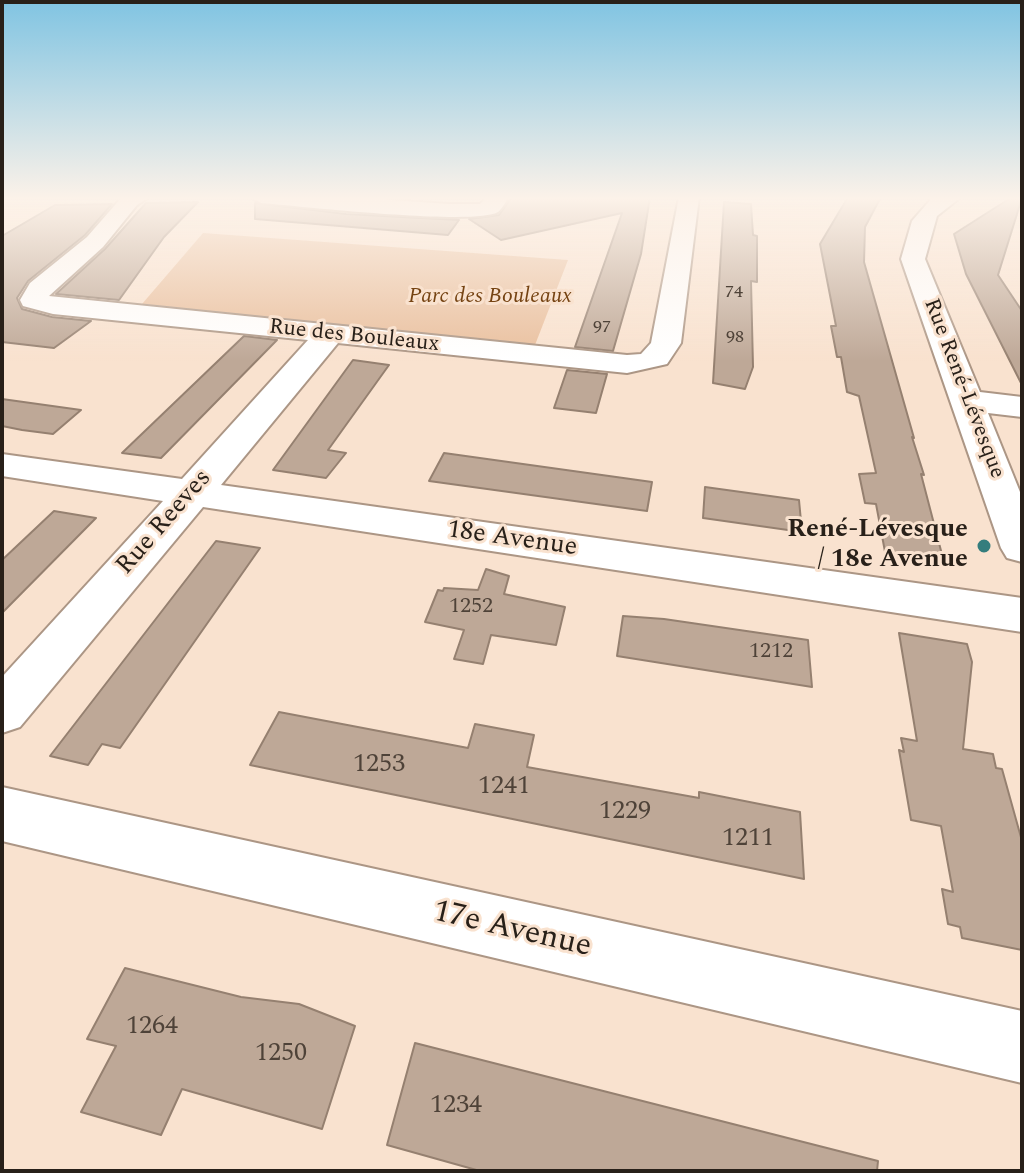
<!DOCTYPE html>
<html>
<head>
<meta charset="utf-8">
<style>
  body { margin:0 }
  #map { position:relative; width:1024px; height:1173px; overflow:hidden; background:#f9e2cf; font-family:Spectral,serif }
  canvas { display:block }
  .frame { position:absolute; inset:0; border:4px solid #282019; pointer-events:none }
</style>
</head>
<body>
<div id="map">
<canvas width="1024" height="1173"></canvas>
<div class="frame"></div>
</div>
<script>
const c = document.querySelector('canvas').getContext('2d');
c.lineJoin = 'round';
function fill(path, color) { c.fillStyle = color; c.fill(path, 'evenodd'); }
function trace(path, color, width, dash) { c.strokeStyle = color; c.lineWidth = width; c.lineCap = dash ? 'butt' : 'round'; c.setLineDash(dash || []); c.stroke(path); }
function write(font, color, halo, rows, align = 'center') {
  c.font = font + ' Spectral,serif'; c.lineWidth = 6; c.setLineDash([]); c.textBaseline = 'middle'; c.strokeStyle = halo; c.fillStyle = color; for (const [text, x, y, turn = 0] of rows) {
    c.save(); c.translate(x, y); c.rotate((+turn || 0) * Math.PI / 180); c.textAlign = isNaN(turn) ? turn : align; if (halo) c.strokeText(text, 0, 0); c.fillText(text, 0, 0); c.restore();
  }
}
fill(new Path2D(`
  M203,233L568,260L535,345L142,304Z`), '#e9bf9d');
const building = new Path2D(`
  M512,197H650L641,254L613,351L575,347L622,213L501,240L469,219L499,215Z
  M848,197H881L865,227L864,262L914,438L912,437L924,475L921,474L945,566L886,557L876,504L865,503L859,474L876,473L859,396L847,392L841,357H837L831,326H836L820,244Z
  M1012,197L1022,198L998,275L1022,311V385L966,274L954,234Z
  M198,202L164,237L119,300L56,294L105,249L146,203Z
  M724,202L751,204L753,235L757,236V282L751,281L753,367L745,389L713,383Z
  M255,203L346,214L459,220L448,235L255,219Z
  M112,204L85,235L28,281L17,298L22,309L52,317L91,321L54,348L2,342V236L55,205Z
  M244,336L277,340L161,458L122,453Z
  M353,360L389,365L328,450L346,453L326,478L273,470Z
  M567,370L607,374L596,413L554,408Z
  M2,399L81,410L53,434L22,430L2,426Z
  M444,453L652,482L647,511L429,481Z
  M705,487L799,500L802,532L703,518Z
  M54,511L96,518L2,613V560Z
  M216,541L260,548L120,748L102,744L88,765L50,756Z
  M486,569L509,576L504,594L565,607L556,645L491,635L483,664L454,659L464,630L425,622L438,590L443,591L444,588L478,590Z
  M623,616L664,619L808,640L812,687L617,656Z
  M899,633L967,644L972,662L963,749L993,754L996,768L1002,769L1022,841V950L962,938L960,927L948,924L942,889L953,892L941,826L911,820L899,750L904,752L901,738L917,741Z
  M279,712L468,748L475,724L534,735L527,767L699,798V792L800,812L804,879L250,765Z
  M125,968L241,997L299,1004L355,1026L322,1129L182,1089L161,1135L81,1112L116,1046L87,1039Z
  M415,1043L878,1161L877,1171H480L387,1145Z`);
fill(building, '#bea897');
trace(building, '#958070', 2);
const minor = new Path2D(`
  M122,197H149L137,205L103,247L49,296L627,355L641,354L651,343L679,197H699L681,343L667,364L627,373L338,343L221,485L1022,598V632L203,507L20,727L2,733V677L163,501L2,476V454L182,479L308,340L53,314L23,306L20,300L30,283L87,237Z
  M251,197H348L449,204H480L488,197H509C506,201 502,209 498,212C475,226 298,206 261,203Z
  M933,197H961L937,216L925,259L980,392L1022,397V417L988,413L1022,497V562L1007,558L1001,548L901,259L912,221Z
  M2,787L1022,1011V1083L2,841Z`);
trace(minor, '#ac9685', 4);
fill(minor, '#fff');
const sky = c.createLinearGradient(0, 0, 0, 361);
sky.addColorStop(0, '#80c4e2');
sky.addColorStop(0.55, '#fcf2e9');
sky.addColorStop(1, '#fcf2e900');
c.fillStyle = sky;
c.fillRect(0, 0, 1024, 361);
for (const [x, y, r, color] of [
  [984,546,8,"#347d7d"]
]) { const dot = new Path2D(); dot.arc(x, y, r, 0, 2 * Math.PI); c.fillStyle = color; c.fill(dot); trace(dot, '#f9e2cf', 3); }
write('18px', '#4e4238', null, [
  ["74",734,293],
  ["97",602,328],
  ["98",735,338]
]);
write('italic 22px', '#754312', '#f9e2cf', [
  ["Parc des Bouleaux",490,298]
]);
write('22px', '#282019', '#f9e2cf', [
  ["Rue des Bouleaux",354,337,6],
  ["Rue René-Lévesque",963,389,69]
]);
write('22px', '#4e4238', null, [
  ["1252",471,608],
  ["1212",771,653]
]);
write('26px', '#282019', '#f9e2cf', [
  ["Rue Reeves",165,523,-49],
  ["18e Avenue",512,540,8]
]);
write('bold 26px', '#282019', '#f9e2cf', [
  ["René-Lévesque",968,531],
  ["/ 18e Avenue",968,561]
], 'right');
write('26px', '#4e4238', null, [
  ["1253",379,766],
  ["1241",504,788],
  ["1229",625,813],
  ["1211",748,840],
  ["1264",152,1028],
  ["1250",281,1055],
  ["1234",456,1107]
]);
write('32px', '#282019', '#f9e2cf', [
  ["17e Avenue",512,931,13]
]);
</script>
</body>
</html>
